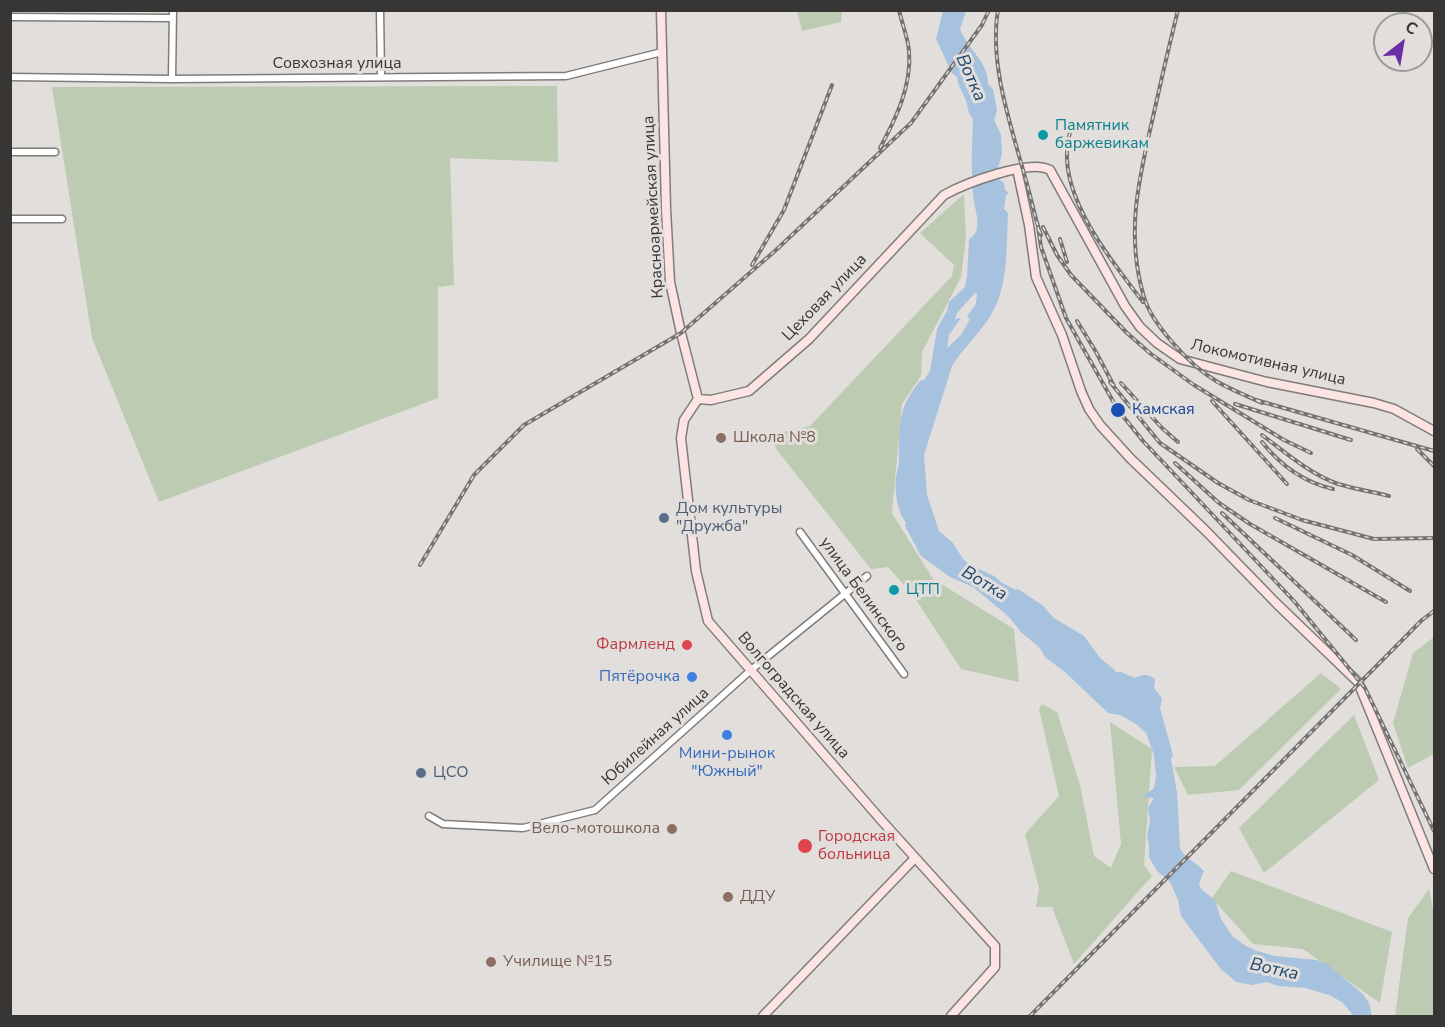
<!DOCTYPE html>
<html>
<head>
<meta charset="utf-8">
<style>
  body { margin:0 }
  #map { position:relative; width:1445px; height:1027px; overflow:hidden; background:#e1dedb; font-family:"Nunito Sans",sans-serif }
  canvas { display:block }
  .frame { position:absolute; inset:0; border:12px solid #383635; pointer-events:none }
  .north { position:absolute; left:1373px; top:12px; width:60px; height:60px; box-sizing:border-box; background:#e1dedb; border:2px solid #9d9b99; border-radius:50%; rotate:31deg; font-size:16px; font-weight:700; line-height:24px; text-align:center; color:#383635 }
  .north::after { content:''; display:block; margin:auto; width:21px; height:27px; background:#6b2fa5; clip-path:polygon(50% 0,100% 100%,50% 72%,0 100%) }
</style>
</head>
<body>
<div id="map">
<canvas width="1445" height="1027"></canvas>
<div class="frame"></div>
<div class="north">С</div>
</div>
<script>
const c = document.querySelector('canvas').getContext('2d');
c.lineJoin = 'round';
function fill(path, color) { c.fillStyle = color; c.fill(path, 'evenodd'); }
function trace(path, color, width, dash) { c.strokeStyle = color; c.lineWidth = width; c.lineCap = dash ? 'butt' : 'round'; c.setLineDash(dash || []); c.stroke(path); }
function write(font, color, halo, rows, align = 'center') {
  c.font = font + ' "Nunito Sans",sans-serif'; c.lineWidth = 6; c.setLineDash([]); c.textBaseline = 'middle'; c.strokeStyle = halo; c.fillStyle = color; for (const [text, x, y, turn = 0] of rows) {
    c.save(); c.translate(x, y); c.rotate((+turn || 0) * Math.PI / 180); c.textAlign = isNaN(turn) ? turn : align; if (halo) c.strokeText(text, 0, 0); c.fillText(text, 0, 0); c.restore();
  }
}
fill(new Path2D(`
  M797,11V10L842,11L841,22L802,31Z
  M557,86L558,162L450,158L454,285L438,287V398L159,502L92,338L52,87Z
  M964,194L966,238L961,277L922,352L921,376L902,404L892,513L933,579L1014,629L1019,682L961,669L913,595L888,567L871,569L777,450L771,435L810,426L952,276L954,265L920,233Z
  M1434,637V754L1408,768L1393,723L1413,653Z
  M1321,673L1341,689L1239,790L1188,795L1174,767L1215,766Z
  M1042,704L1057,712L1080,785L1094,856L1111,868L1121,844L1110,722L1152,749L1144,865L1152,876L1074,964L1052,907H1036L1039,888L1025,834L1059,796L1039,709Z
  M1354,715L1379,780L1264,873L1239,828Z
  M1231,871L1392,932L1380,1003L1303,949L1253,944L1212,898Z
  M1429,889L1434,915V1016H1395L1408,918Z`), '#bdcbb2');
fill(new Path2D(`
  M943,11H966L960,29C967,48 989,63 988,84L993,89L997,110L994,120L1001,135L1002,154L998,168L1000,180L1004,183L1005,190L1009,193L1006,195L1004,209L1008,213C1006,248 1009,288 989,318C978,335 963,348 952,366L924,455L927,495L939,531L953,543L963,559L970,565L994,576L1001,582L1015,590L1018,589L1042,605L1054,618L1084,636L1100,658L1115,670V672H1121L1135,678C1142,674 1148,674 1155,679L1154,688L1162,698L1160,708L1173,755L1171,759L1177,793L1180,848C1184,858 1197,863 1204,871L1199,883L1201,889L1215,900L1221,919L1233,937L1246,946L1257,951L1275,956L1317,960L1327,964L1363,994L1369,1003L1372,1016H1354L1342,1002L1329,995L1306,988L1278,986L1267,982L1252,985L1236,982L1220,968L1181,916L1178,900L1170,882L1157,871L1149,857V844L1147,838L1150,819L1148,808L1154,798L1142,797L1154,788L1156,776L1154,755L1146,733L1136,724L1120,715L1108,713L1065,672L1045,657L1040,648L1022,633L1008,616L973,587L950,577L921,556L905,526L906,523C898,512 894,492 896,478C897,471 899,466 899,459C899,442 898,415 908,399C911,392 916,386 921,380H924L930,371L937,329L947,311L949,302L965,287L967,277L969,240C973,236 976,234 977,228C979,218 974,206 973,195C971,169 972,145 973,119C967,111 969,110 966,101C963,92 958,87 957,77L952,73L936,39ZM975,293L977,294L976,304L967,316L970,319L961,335L947,348L949,335L961,318L955,319L957,313Z`), '#a6c2df');
const street = new Path2D(`
  M380,10L381,77
  M10,17L173,18
  M10,77L172,79L566,76L662,52
  M172,79L173,10
  M10,152H55
  M10,219H62
  M800,532L904,674
  M429,816L443,824L523,828L595,810L751,670L867,576`);
const secondary = new Path2D(`
  M661,10L666,209L670,282L681,333L698,399
  M1017,169L1029,225L1036,277L1062,335L1081,391L1089,409L1100,425L1130,458L1206,531L1277,604L1358,682L1434,869
  M698,399L711,400L749,391L809,339L944,195C964,184 1030,158 1050,170L1125,306L1140,327L1157,343L1180,359L1267,382L1374,403L1394,409L1434,431
  M698,399L684,420L681,438L696,571L708,621L882,821L995,946V967L951,1016
  M763,1016L915,858`);
trace(street, '#7f7c79', 9);
trace(secondary, '#7f7c79', 11);
trace(street, '#fff', 6);
trace(secondary, '#fce4e3', 8);
const rail = new Path2D(`
  M998,10C989,65 1011,125 1025,177C1031,196 1034,216 1041,235
  M1178,10C1169,46 1161,81 1153,117C1139,178 1125,234 1144,297C1151,323 1190,365 1213,379C1228,389 1246,395 1262,403
  M1072,124C1070,133 1067,142 1067,151C1064,203 1113,263 1143,302
  M880,148C896,118 912,86 909,51C908,38 902,24 899,10
  M1038,227L1041,247L1066,318L1118,410L1143,441L1294,601L1365,688L1434,831
  M1043,227L1057,255L1071,275L1127,333L1151,354L1194,385L1284,440L1311,453
  M1060,239L1067,262
  M752,265L784,210L832,85
  M1077,321L1096,352L1114,386
  M1110,382L1160,443L1218,483L1249,500L1302,520L1374,539L1434,538
  M1121,383L1162,428L1178,442
  M1256,400L1434,451
  M1212,401L1287,484
  M1235,404L1351,440
  M1262,435C1286,453 1310,474 1338,484C1355,489 1373,492 1389,496
  M1262,442C1281,466 1303,482 1333,489
  M1417,449L1434,466
  M1175,463L1219,503L1250,524L1386,602
  M1222,513L1356,640
  M1275,518L1352,555L1410,591
  M420,565L474,475L524,425L681,333L776,250L911,123L982,25L989,10
  M1030,1016L1422,620L1434,611`);
trace(rail, '#757371', 4);
trace(rail, '#e1dedb', 1.5, [4.5]);
for (const [x, y, r, color] of [
  [1043,135,6,"#0f9aa8"],
  [1118,410,8,"#1a4fb4"],
  [721,438,6,"#8d6e63"],
  [664,518,6,"#5c6f8a"],
  [894,590,6,"#0f9aa8"],
  [687,645,6,"#e0444e"],
  [692,677,6,"#3f7fe0"],
  [727,735,6,"#3f7fe0"],
  [421,773,6,"#5c6f8a"],
  [672,829,6,"#8d6e63"],
  [805,846,8,"#e0444e"],
  [728,897,6,"#8d6e63"],
  [491,962,6,"#8d6e63"]
]) { const dot = new Path2D(); dot.arc(x, y, r, 0, 2 * Math.PI); c.fillStyle = color; c.fill(dot); trace(dot, '#e1dedb', 2); }
write('16px', '#383635', '#e1dedb', [
  ["Совхозная улица",337,64],
  ["Красноармейская улица",654,207,-93],
  ["Цеховая улица",825,298,-46],
  ["Локомотивная улица",1268,363,13],
  ["улица Белинского",863,595,54],
  ["Волгоградская улица",793,696,49],
  ["Юбилейная улица",656,737,-42]
]);
write('16px', '#0d838f', '#e1dedb', [
  ["Памятник",1055,126],
  ["баржевикам",1055,144],
  ["ЦТП",906,590]
], 'left');
write('16px', '#164399', '#e1dedb', [
  ["Камская",1132,410]
], 'left');
write('16px', '#785e54', '#e1dedb', [
  ["Школа №8",733,438],
  ["Вело-мотошкола",660,829,"right"],
  ["ДДУ",740,897],
  ["Училище №15",503,962]
], 'left');
write('16px', '#4e5e75', '#e1dedb', [
  ["Дом культуры",676,509],
  ["\"Дружба\"",676,527],
  ["ЦСО",433,773]
], 'left');
write('16px', '#be3a42', '#e1dedb', [
  ["Фармленд",675,645],
  ["Городская",818,837,"left"],
  ["больница",818,855,"left"]
], 'right');
write('16px', '#366cbe', '#e1dedb', [
  ["Пятёрочка",680,677],
  ["Мини-рынок",727,754,"center"],
  ["\"Южный\"",727,772,"center"]
], 'right');
write('italic 18px', '#1e476e', '#e1dedb', [
  ["Вотка",970,78,66],
  ["Вотка",984,584,31],
  ["Вотка",1274,970,12]
]);
</script>
</body>
</html>
